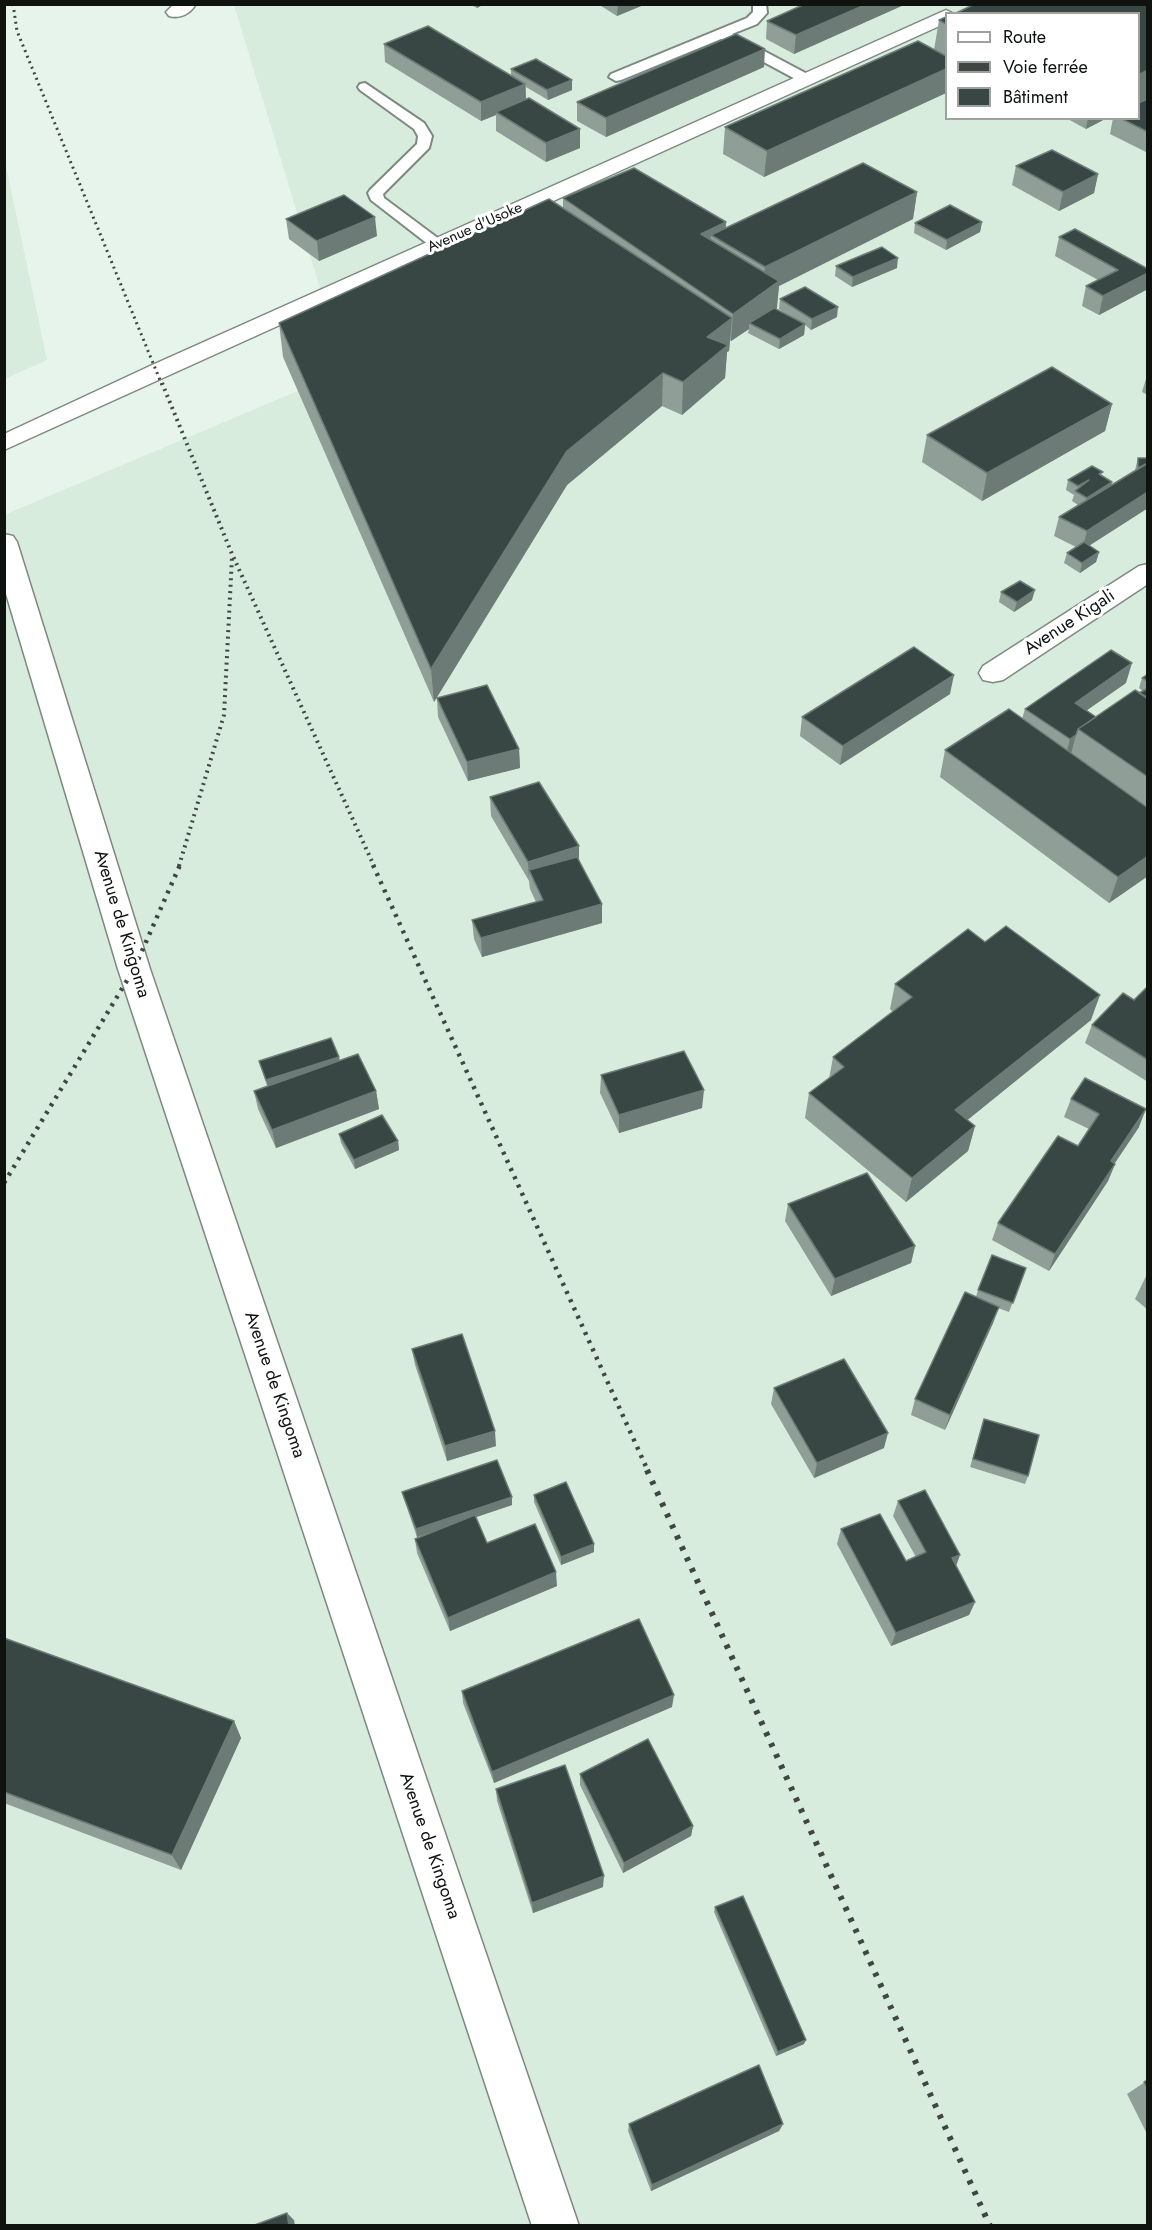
<!DOCTYPE html>
<html>
<head>
<meta charset="utf-8">
<style>
  body { margin:0 }
  #map { position:relative; width:1152px; height:2230px; overflow:hidden; background:#e7f4eb; font-family:Jost,sans-serif }
  canvas { display:block }
  .frame { position:absolute; inset:0; border:6px solid #0f1310; pointer-events:none }
  .legend { position:absolute; left:945px; top:12px; width:195px; height:108px; box-sizing:border-box; background:#fff; border:2px solid #9fa19f; margin:0; padding:8px 10px; list-style:none; font-size:18px; color:#0f1310 }
  .legend li { display:flex; align-items:center; gap:12px; height:30px }
  .legend b { width:30px; border:2px solid #9fa19f }
</style>
</head>
<body>
<div id="map">
<canvas width="1152" height="2230"></canvas>
<div class="frame"></div>
<ul class="legend">
<li><b style="height:8px;background:#fff"></b>Route</li>
<li><b style="height:8px;background:#404642"></b>Voie ferrée</li>
<li><b style="height:16px;background:#394744"></b>Bâtiment</li>
</ul>
</div>
<script>
const c = document.querySelector('canvas').getContext('2d');
c.lineJoin = 'round';
function fill(path, color) { c.fillStyle = color; c.fill(path, 'evenodd'); }
function trace(path, color, width, dash) { c.strokeStyle = color; c.lineWidth = width; c.lineCap = dash ? 'butt' : 'round'; c.setLineDash(dash || []); c.stroke(path); }
function write(font, color, halo, rows, align = 'center') {
  c.font = font + ' Jost,sans-serif'; c.lineWidth = 6; c.setLineDash([]); c.textBaseline = 'middle'; c.strokeStyle = halo; c.fillStyle = color; for (const [text, x, y, turn = 0] of rows) {
    c.save(); c.translate(x, y); c.rotate((+turn || 0) * Math.PI / 180); c.textAlign = isNaN(turn) ? turn : align; if (halo) c.strokeText(text, 0, 0); c.fillText(text, 0, 0); c.restore();
  }
}
fill(new Path2D(`
  M234,5H1147V2225H5L4,515L345,371ZM946,14H1138V118H946Z
  M5,161L47,360L5,379H4Z`), '#d8ecde');
const lane = new Path2D(`
  M753,4H766L767,13L757,24L732,34L811,76L813,79L811,82H801L721,39L621,80L616,81L609,77L611,74L747,18L753,12Z
  M365,83L424,123L432,136L429,148L383,194L384,198L443,242L446,245L443,248H433L371,200L368,193L370,190L417,144L418,136L414,129L360,90L358,87L360,84Z`);
const street = new Path2D(`
  M174,4H196C190,14 180,19 169,16L166,12Z
  M1148,564V584L1003,680L993,682L983,680L979,673L983,666L1139,566Z`);
const secondary = new Path2D(`
  M946,10L954,14H946V23L4,450V434L150,366Z
  M4,534L13,536L17,542L150,969L579,2226H532L118,969L4,587Z`);
trace(lane, '#7d8980', 4);
trace(street, '#7d8980', 3);
trace(secondary, '#7d8980', 3);
fill(lane, '#fff');
fill(street, '#fff');
fill(secondary, '#fff');
trace(new Path2D(`
  M13,4L17,31L162,385`), '#404642', 3, [2, 4]);
trace(new Path2D(`
  M162,383L232,554L374,866
  M179,866L224,715L232,557`), '#404642', 4, [2, 4.5]);
trace(new Path2D(`
  M373,865L648,1471
  M4,1183L134,969L180,865`), '#404642', 4.5, [3, 6]);
trace(new Path2D(`
  M647,1470L990,2226`), '#404642', 6, [4, 8]);
fill(new Path2D(`
  M469,4H484L477,8Z
  M598,4H646L617,16Z
  M805,4H906L794,54L766,39L767,21Z
  M946,17V93L764,177L723,154L725,127L934,50L939,20Z
  M384,44L511,75V69L572,80V90L548,100L526,87V99L580,148L546,162L496,131V115L481,121L385,62Z
  M764,67L606,137L577,121V102Z
  M1148,99V153L1110,134L1113,118H1138Z
  M1066,118H1107L1086,129Z
  M1016,166L1098,174L1094,193L1059,211L1012,185Z
  M917,192L913,219L779,286L776,309L792,318L779,309L780,299L837,317L811,330L805,325L804,335L779,349L748,333L749,329L731,341L730,340L729,351L727,352L725,378L682,415L662,406L567,485L434,702L283,357L279,323L563,208V198L726,222V228Z
  M286,219L377,236L319,261L289,239Z
  M982,222L980,232L946,250L914,233L915,223Z
  M1075,229L1146,290L1099,315L1082,306L1086,286L1098,280L1055,256L1059,237Z
  M836,266L897,268L852,287L835,276Z
  M1148,372V395L1142,392Z
  M1112,404L1105,431L982,501L922,462L927,435Z
  M1138,458H1148V508L1089,546L1099,552L1096,562L1080,573L1064,563L1067,553L1076,547L1054,536L1059,517L1078,505L1072,501L1074,495L1066,490L1068,480L1102,476L1111,485L1135,470Z
  M1001,592L1032,600L1014,612L999,602Z
  M1148,674V876L1109,903L940,777L945,750L1022,719L1025,709L1126,683L1087,710L1096,717L1143,691L1139,688L1142,678Z
  M950,694L840,765L800,736L802,717Z
  M437,698L519,749L520,768L468,781L438,717Z
  M490,797L579,846V859L602,923L482,957L474,939L472,920L536,902L530,889L529,881L491,816Z
  M895,984L1091,1020L967,1120L975,1126L968,1151L906,1202L805,1118L809,1093L829,1079L833,1057L893,1012L890,1009Z
  M1148,986V1082L1085,1043L1092,1025L1134,1000Z
  M259,1061H340L376,1091L379,1109L276,1148L258,1109L254,1091L267,1086L262,1070Z
  M601,1075L702,1108L619,1133L600,1093Z
  M1071,1099L1139,1127L1115,1163V1164L1108,1181L1049,1271L992,1240L998,1223L1078,1146L1089,1129L1064,1117Z
  M339,1134L398,1141L399,1150L355,1169L341,1143Z
  M788,1204L915,1246L911,1263L831,1296L785,1221Z
  M1026,1268L1009,1312L998,1308L993,1323L945,1430L911,1415L915,1399L976,1297L978,1290Z
  M1148,1272V1310L1135,1299Z
  M412,1349L496,1446L447,1461L415,1365Z
  M774,1388L884,1448L814,1478L771,1404Z
  M984,1419L1028,1476L1025,1484L970,1467Z
  M402,1492L512,1497V1505L476,1517L487,1543L557,1586L450,1631L417,1553L415,1539L436,1530L417,1537L404,1499Z
  M534,1495L594,1544V1552L561,1565L534,1502Z
  M898,1501L956,1566L975,1602L969,1615L891,1646L837,1544L841,1529L906,1561L916,1557L893,1516Z
  M4,1638L234,1721L241,1738L181,1870L4,1803Z
  M462,1691L672,1707L494,1783L463,1703Z
  M580,1774L693,1826L691,1836L623,1873L580,1785Z
  M496,1789L603,1887L533,1913L497,1801Z
  M715,1907L804,2044L776,2056L714,1912Z
  M1148,2080V2136L1127,2094Z
  M629,2124H783L779,2131L651,2191L628,2131Z`), '#909e98');
fill(new Path2D(`
  M477,4H484L477,8Z
  M618,4H646L617,16Z
  M867,4H906L794,54L796,35Z
  M765,49L764,67L606,137V118Z
  M946,69V93L764,177L767,151Z
  M1148,70V99L1138,103V75Z
  M572,80V90L548,100L547,90Z
  M525,84L526,102L496,112V115L481,121V102Z
  M1088,118H1107L1086,129Z
  M580,129V148L546,162V143Z
  M1098,174L1094,193L1059,211L1063,192Z
  M917,192L913,219L779,286L777,308L754,325L749,323V329L731,341L733,314L763,293L765,267Z
  M375,217L377,236L319,261L317,241Z
  M726,222L724,243L711,235L709,256L701,234Z
  M982,222L980,232L946,250L947,240Z
  M898,258L897,268L852,287L853,277Z
  M1148,273V285L1146,290L1099,315L1103,296Z
  M838,307L837,317L811,330L812,319Z
  M732,318L729,351L727,352L725,378L682,415L683,382L707,337Z
  M805,324L804,335L779,349L780,339Z
  M663,373L662,406L567,485L434,702L431,669L567,451Z
  M1112,404L1105,431L982,501L987,473Z
  M1112,482L1110,492L1085,509L1087,498Z
  M1148,492V508L1082,550L1087,531Z
  M1099,552L1096,562L1080,573L1082,563Z
  M1035,590L1032,600L1014,612L1017,602Z
  M1132,663L1126,683L1070,722L1075,703Z
  M954,675L950,694L840,765L843,746Z
  M1076,735L1071,754L1065,758L1070,739Z
  M519,749L520,768L468,781L467,762Z
  M579,846V865L529,870V881L528,862Z
  M1148,856V876L1109,903L1118,877Z
  M602,904V923L482,957L481,938Z
  M1100,995L1091,1020L949,1135L955,1110Z
  M339,1057L341,1066L269,1089L266,1080Z
  M704,1090L702,1108L619,1133V1115Z
  M376,1091L379,1109L276,1148L272,1130Z
  M1146,1109L1139,1127L1104,1179L1111,1161Z
  M975,1126L968,1151L906,1202L912,1178Z
  M398,1141L399,1150L355,1169L354,1160Z
  M1115,1164L1108,1181L1049,1271L1055,1254Z
  M915,1246L911,1263L831,1296L835,1279Z
  M999,1307L993,1323L945,1430L950,1415Z
  M495,1431L496,1446L447,1461L445,1446Z
  M888,1433L884,1448L814,1478L817,1463Z
  M512,1497V1505L417,1537L416,1529Z
  M594,1544V1552L561,1565V1557Z
  M960,1555L955,1569L952,1558Z
  M556,1572L557,1586L450,1631L448,1618Z
  M975,1602L969,1615L891,1646L896,1633Z
  M674,1695L672,1707L494,1783L492,1772Z
  M234,1721L241,1738L181,1870L172,1855Z
  M693,1826L691,1836L623,1873L624,1863Z
  M604,1876L603,1887L533,1913L532,1903Z
  M806,2040L804,2044L776,2056L778,2052Z
  M783,2124L779,2131L651,2191L652,2185Z
  M287,2213L294,2220L295,2226H289Z`), '#6d7b76');
const building = new Path2D(`
  M805,4H867L796,35L767,21Z
  M975,4H1148V70L1138,75V14H954Z
  M946,17V24L939,20Z
  M428,26L525,84L481,102L384,44Z
  M736,34L765,49L606,118L577,102Z
  M918,41L946,56V69L767,151L725,127Z
  M536,59L572,80L547,90L511,69Z
  M529,98L580,129L546,143L496,112Z
  M1148,99V132L1120,118H1138V103Z
  M1052,150L1098,174L1063,192L1016,166Z
  M863,163L917,192L765,267L711,235Z
  M634,168L726,222L701,234L779,281L733,314L563,198Z
  M344,195L375,217L317,241L286,219Z
  M549,199L732,318L707,337L728,345L683,382L663,373L567,451L431,669L279,323Z
  M950,205L982,222L947,240L915,223Z
  M1075,229L1148,269V273L1103,296L1086,286L1118,270L1059,237Z
  M882,247L898,258L853,277L836,266Z
  M805,287L838,307L812,319L780,299Z
  M774,308L805,324L780,339L749,323Z
  M1052,367L1112,404L987,473L927,435Z
  M1138,458H1148V463L1140,467H1138Z
  M1148,463V492L1087,531L1059,517Z
  M1092,466L1103,472L1099,474L1112,482L1087,498L1075,491L1089,480L1078,486L1068,480Z
  M1084,542L1099,552L1082,563L1067,553Z
  M1020,581L1035,590L1017,602L1001,592Z
  M914,647L954,675L843,746L802,717Z
  M1111,650L1132,663L1075,703L1096,717L1078,729L1076,735L1070,739L1025,709Z
  M1148,674V681L1142,678Z
  M487,685L519,749L467,762L437,698Z
  M1148,688V699L1139,693Z
  M1135,690L1148,698V777L1078,729Z
  M1009,709L1148,808V856L1118,877L945,750Z
  M539,782L579,846L528,862L490,797Z
  M577,857L602,904L481,938L472,920L543,900L529,870Z
  M1006,926L1100,995L955,1110L975,1126L912,1178L809,1093L844,1067L833,1057L912,997L895,984L968,929L985,942Z
  M1148,986V1060L1092,1025L1123,993L1134,1000Z
  M331,1038L339,1057L266,1080L259,1061Z
  M684,1051L704,1090L619,1115L601,1075Z
  M358,1054L376,1091L272,1130L254,1091Z
  M1085,1078L1146,1109L1111,1161L1115,1164L1055,1254L998,1223L1058,1136L1078,1146L1099,1114L1071,1099Z
  M382,1115L398,1141L354,1160L339,1134Z
  M867,1173L915,1246L835,1279L788,1204Z
  M992,1255L1026,1268L1013,1303L978,1290Z
  M965,1292L999,1307L950,1415L915,1399Z
  M462,1334L495,1431L445,1446L412,1349Z
  M844,1359L888,1433L817,1463L774,1388Z
  M984,1419L1039,1435L1028,1476L973,1459Z
  M497,1460L512,1497L416,1529L402,1492Z
  M566,1482L594,1544L561,1557L534,1495Z
  M925,1490L960,1555L952,1558L975,1602L896,1633L841,1529L880,1514L906,1561L926,1552L898,1501Z
  M475,1515L487,1543L535,1524L556,1572L448,1618L415,1539Z
  M639,1619L674,1695L492,1772L462,1691Z
  M4,1638L234,1721L172,1855L4,1792Z
  M648,1739L693,1826L624,1863L580,1774Z
  M565,1765L604,1876L532,1903L496,1789Z
  M743,1896L806,2040L778,2052L715,1907Z
  M759,2065L783,2124L652,2185L629,2124Z
  M1148,2080V2089L1144,2082Z
  M287,2213L289,2226H252Z`);
fill(building, '#394744');
trace(building, '#6d7b76', 1.5);
write('15px', '#0f1310', '#fff', [
  ["Avenue d'Usoke",475,228,-24]
]);
write('18px', '#0f1310', '#fff', [
  ["Avenue Kigali",1070,623,-33],
  ["Avenue de Kingoma",121,924,73],
  ["Avenue de Kingoma",274,1385,71],
  ["Avenue de Kingoma",429,1846,71]
]);
</script>
</body>
</html>
